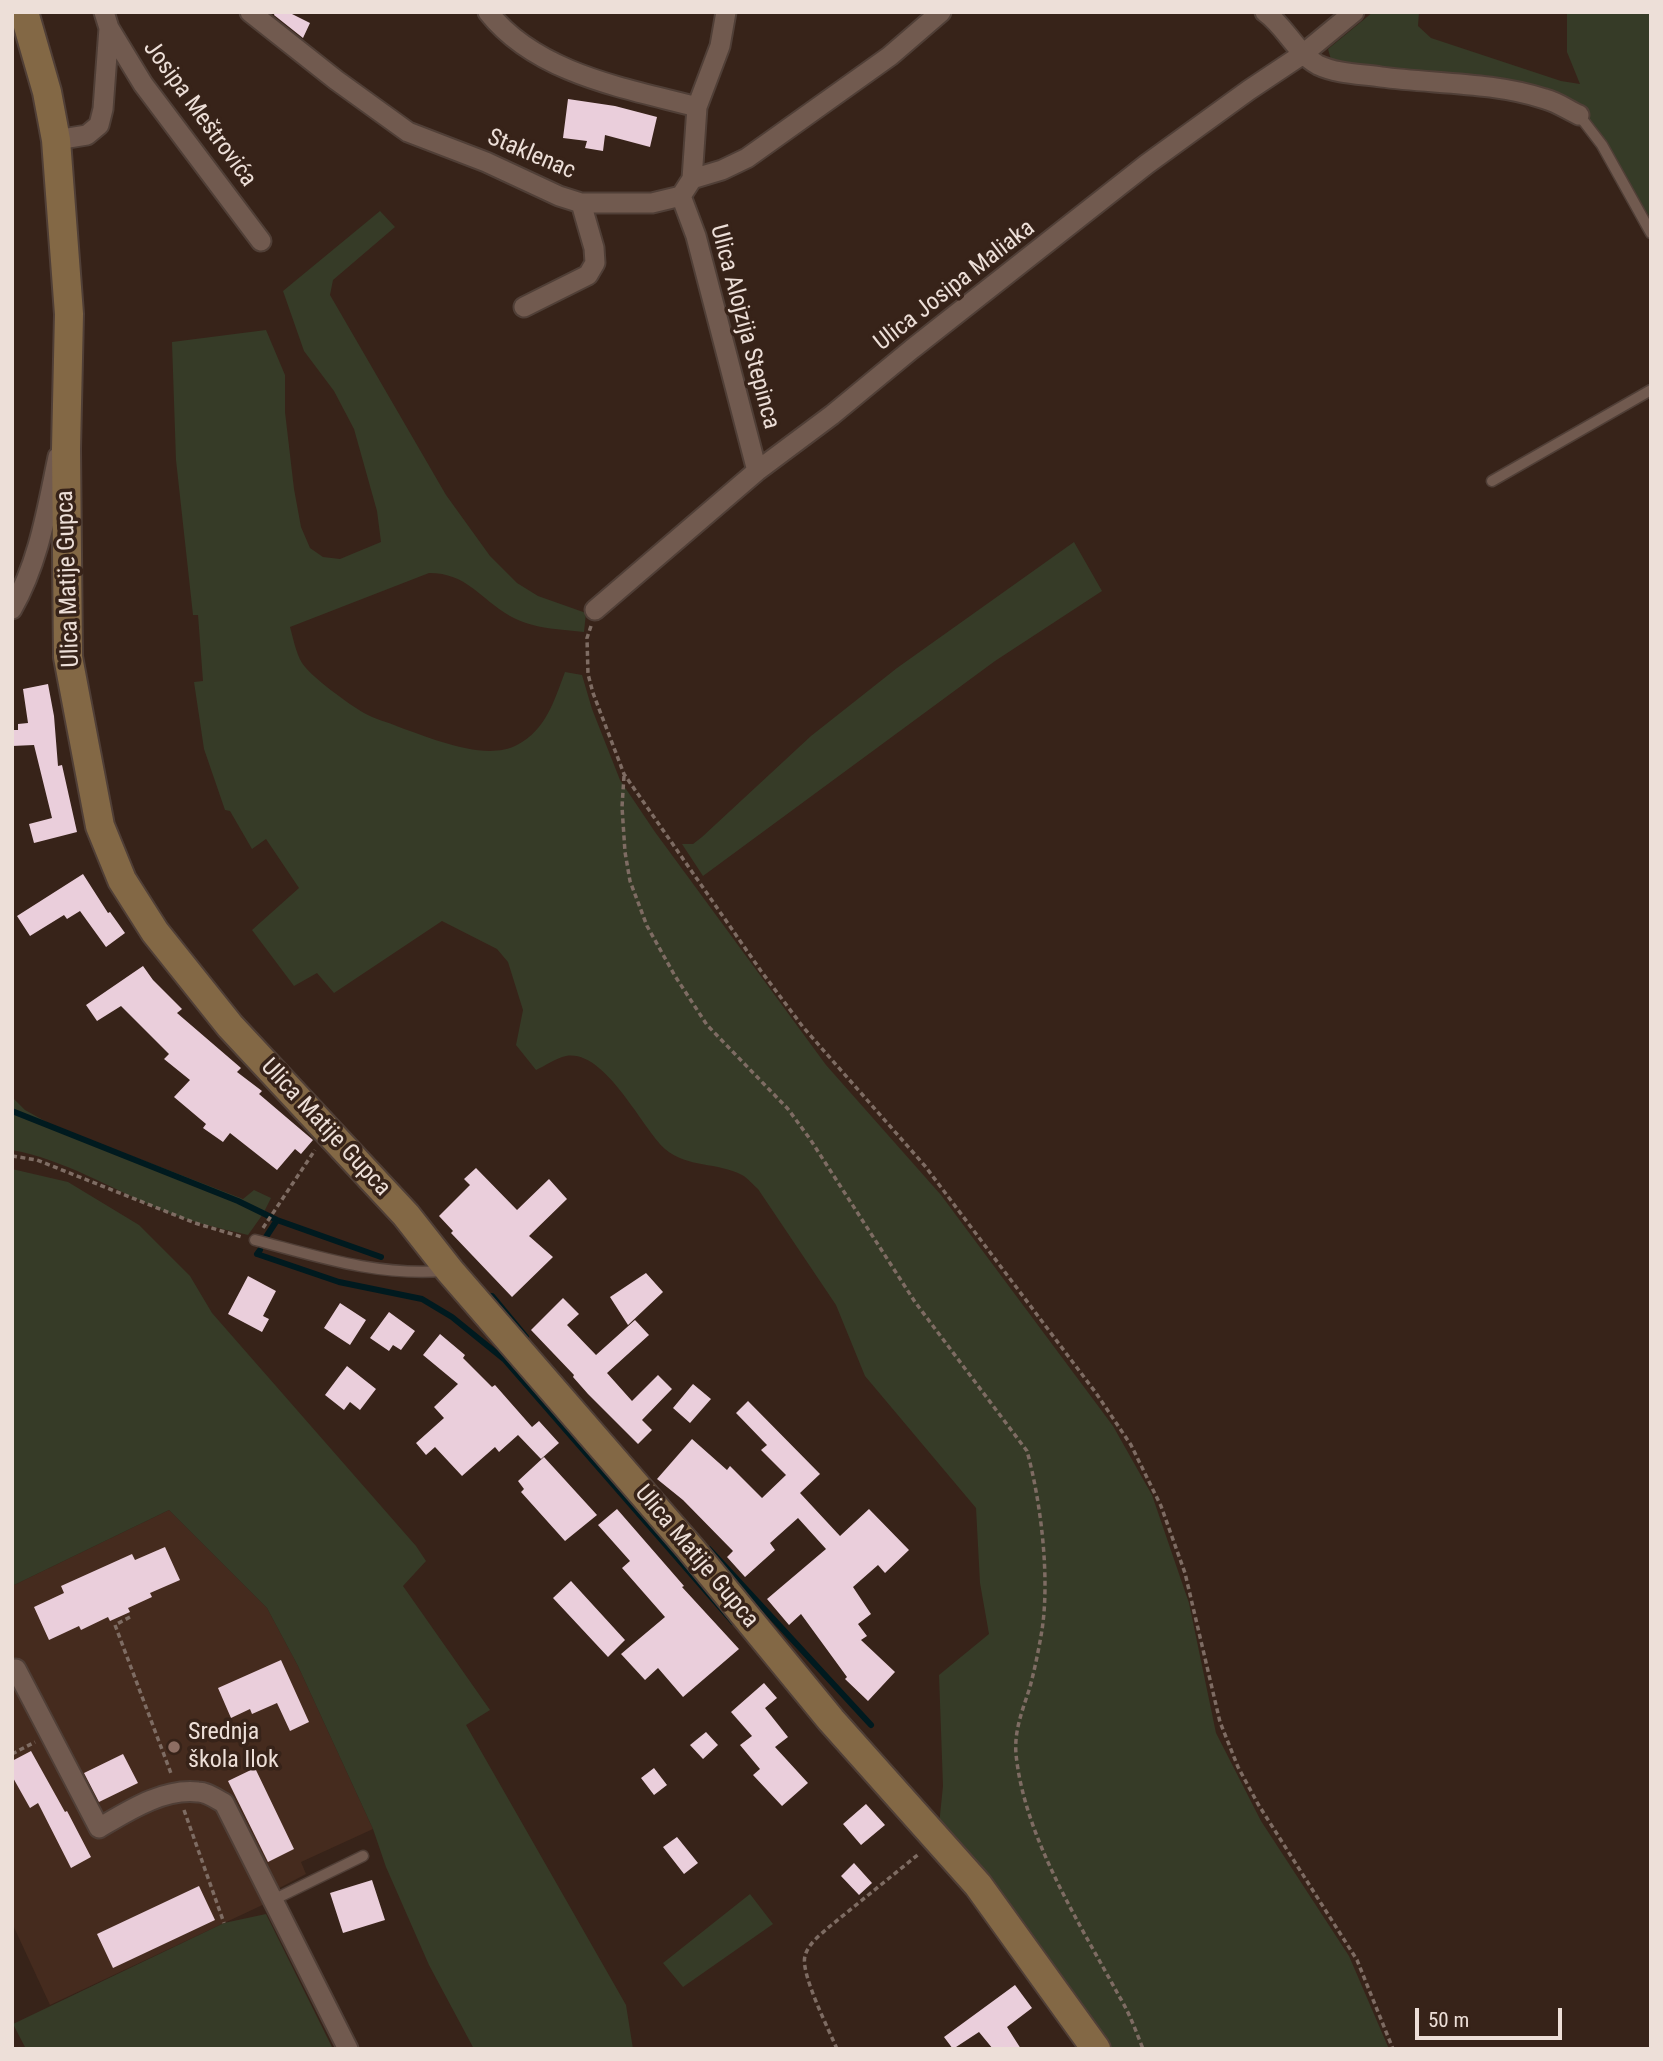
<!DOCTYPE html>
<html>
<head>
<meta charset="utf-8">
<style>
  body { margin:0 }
  #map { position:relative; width:1663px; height:2061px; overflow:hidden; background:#372319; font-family:"Roboto Condensed",sans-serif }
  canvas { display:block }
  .frame { position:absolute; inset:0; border:14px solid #eddfd8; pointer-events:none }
  .scale { position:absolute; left:1415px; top:2008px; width:147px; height:32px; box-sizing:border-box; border:4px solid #eddfd8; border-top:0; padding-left:9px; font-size:21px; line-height:24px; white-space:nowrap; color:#eddfd8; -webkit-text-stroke:5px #372319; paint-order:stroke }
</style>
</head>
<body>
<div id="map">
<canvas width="1663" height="2061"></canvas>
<div class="frame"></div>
<div class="scale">50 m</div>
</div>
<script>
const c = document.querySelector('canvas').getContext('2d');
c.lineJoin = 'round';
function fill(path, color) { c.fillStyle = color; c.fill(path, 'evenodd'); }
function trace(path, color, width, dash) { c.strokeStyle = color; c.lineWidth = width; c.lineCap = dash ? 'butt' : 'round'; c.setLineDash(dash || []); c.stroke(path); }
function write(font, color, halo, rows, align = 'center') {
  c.font = font + ' "Roboto Condensed",sans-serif'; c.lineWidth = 7; c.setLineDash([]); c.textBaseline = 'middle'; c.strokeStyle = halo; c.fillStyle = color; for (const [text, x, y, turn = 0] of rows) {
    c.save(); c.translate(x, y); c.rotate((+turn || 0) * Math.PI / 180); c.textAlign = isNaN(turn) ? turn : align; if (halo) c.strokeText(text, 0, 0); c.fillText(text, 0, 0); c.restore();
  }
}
fill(new Path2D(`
  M169,1510L267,1608L298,1666L373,1829L301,1862L306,1874L270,1893L273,1900L50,2005L12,1923V1586Z`), '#452b1e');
fill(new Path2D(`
  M1373,12H1419L1418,26L1431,38L1561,81L1580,84L1567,52V12H1651V219L1599,134L1552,94L1332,63L1328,49Z
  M380,211L395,227L333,280L330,295L446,495L490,556L517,583L538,596L586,613L584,632C558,629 533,629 510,616C479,598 467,573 429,573L290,627C293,638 296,653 302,663C310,676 350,705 364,713C374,719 388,722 399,727C431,738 485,762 517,745C546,730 554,701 565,672L582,675L592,709L620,780L655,832L826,1065L941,1195L1113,1426L1152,1495L1189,1603L1216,1733L1261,1821L1349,1956L1389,2049H1103L1020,1920L939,1825L943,1786L939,1675L989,1634L980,1583L976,1508L865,1376L836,1305L758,1189C753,1185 748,1178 742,1175C718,1162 687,1168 665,1149C641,1127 605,1049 566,1056C556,1058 545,1066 536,1070L516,1045L523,1010L508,962L497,949L442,921L334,993L317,973L294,986L252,930L299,888L266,839L252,849L230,811L225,810L204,749L194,682L203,681L198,615H193L176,460L172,342L266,330L285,375V412L294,489L301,527L310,548L323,557L340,559L381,542L377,511L354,429L334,391L304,351L283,291Z
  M1074,542L1102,591L995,661L703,876L682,844H693L702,837L811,736L897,668Z
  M12,1097L25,1110L52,1125L243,1199L254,1190L271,1198L263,1214L248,1235C218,1228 187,1221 159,1209C110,1188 65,1160 12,1150Z
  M12,1169L68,1182L139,1225L190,1276L212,1313L416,1546L426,1561L403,1586L490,1710L466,1725L626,2005L633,2049H474L429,1965L386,1867L373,1829L298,1666L267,1608L169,1510L12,1586Z
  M750,1894L773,1924L683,1987L663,1963Z
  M266,1914L333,2049H26L13,2024L224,1923Z`), '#363b27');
trace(new Path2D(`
  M12,1111L238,1201L277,1220L381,1257
  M266,1237L277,1220
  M260,1250L257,1254L339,1282L422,1299L452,1317L505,1360L733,1622
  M485,1296H492L526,1337
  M709,1549L871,1725`), '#001a1f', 6);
fill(new Path2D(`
  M275,12H288L310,23L303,38L274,15Z
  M568,99L615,106L657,117L650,147L605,135L603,151L585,148L587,141L563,138Z
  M48,684L54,716L58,766L62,765L77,832L34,843L29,824L52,818L34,745L12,746V730H18V724L28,723L23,689Z
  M83,874L108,913L110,912L125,933L106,947L80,911L67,919L64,915L30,936L17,916Z
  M143,966L153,980L182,1009L177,1013L241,1068L237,1072L262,1091L259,1094L313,1140L301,1154L295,1149L277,1170L230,1133L223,1142L203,1128L206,1124L174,1097L190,1080L164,1059L169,1054L121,1006L97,1021L86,1005Z
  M476,1168L517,1210L549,1179L567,1199L529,1236L553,1257L512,1297L451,1233L453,1231L439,1216L470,1185L464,1179Z
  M646,1273L663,1292L628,1325L610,1297Z
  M248,1276L276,1291L263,1316L269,1319L262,1332L228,1314Z
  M563,1298L579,1314L567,1325L596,1355L635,1320L649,1335L607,1373L632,1401L658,1375L672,1389L642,1420L652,1430L638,1444L588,1394L573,1377L574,1375L531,1330Z
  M340,1303L366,1320L350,1345L324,1328Z
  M389,1312L415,1331L401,1350L393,1345L389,1351L370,1338Z
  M440,1334L465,1355L463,1358L492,1387L495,1385L532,1427L539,1421L559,1443L541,1459L518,1435L499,1452L495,1447L462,1476L435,1447L426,1455L416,1443L444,1418L434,1407L458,1384L423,1355Z
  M347,1366L376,1389L360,1410L350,1402L344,1410L325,1395Z
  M693,1384L711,1399L690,1423L673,1408Z
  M748,1401L820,1474L800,1493L840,1536L869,1509L909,1550L885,1573L878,1565L853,1587L871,1614L858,1624L867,1636L861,1640L895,1672L868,1701L845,1679L847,1677L801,1614L789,1625L767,1599L826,1549L798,1518L770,1543L775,1550L745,1577L727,1557L733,1551L683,1500L657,1479L692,1439L727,1470L730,1466L762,1498L786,1475L761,1450L767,1445L736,1413Z
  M544,1457L597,1515L565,1541L521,1492L524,1489L518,1481Z
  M617,1509L684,1586L682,1587L739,1649L683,1697L658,1668L645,1680L621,1654L665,1617L622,1568L630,1561L598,1525Z
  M165,1547L180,1580L150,1593L152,1597L128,1608L130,1612L110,1621L108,1617L81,1630L79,1626L49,1640L34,1607L64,1593L61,1586L132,1554L135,1560Z
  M571,1581L625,1640L608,1657L553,1598Z
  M281,1660L309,1722L290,1731L277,1703L252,1714L250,1709L231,1718L218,1688Z
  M764,1683L777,1698L765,1708L788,1737L775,1747L808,1783L782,1806L753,1775L760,1769L740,1745L752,1736L731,1712Z
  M706,1732L718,1745L703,1759L690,1745Z
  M31,1751L65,1812L67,1811L91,1857L71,1868L38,1803L30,1808L12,1776V1761Z
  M123,1754L138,1783L99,1802L84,1773Z
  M255,1768L294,1849L268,1862L228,1781Z
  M654,1768L667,1785L654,1795L641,1778Z
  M866,1804L885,1825L861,1845L843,1824Z
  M677,1837L698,1863L684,1874L663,1847Z
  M854,1863L872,1883L859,1895L841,1876Z
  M372,1880L385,1920L343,1933L330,1893Z
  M199,1886L215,1920L113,1968L97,1934Z
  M1015,1985L1032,2008L1007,2027L1021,2049H993L979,2032L953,2049L944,2037Z`), '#eacedb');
const lane = new Path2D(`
  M1579,115L1602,145L1651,233
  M1492,481L1651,390
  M255,1240C320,1257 376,1276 444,1271
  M273,1900L363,1856`);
const street = new Path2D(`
  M104,12L109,28L143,84L261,241
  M250,12L336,80L408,132L486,162L559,196L581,203H652L681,196L692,179L722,170L747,158L890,56L941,12
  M488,12C537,74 625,88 697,107L692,179
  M1265,12C1286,27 1296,53 1318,65C1337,74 1361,74 1381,77C1435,84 1493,82 1545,99C1557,102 1568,110 1579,115
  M697,107L720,46L726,12
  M56,140L87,135L99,125L103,109L109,28
  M681,196L696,236L757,471
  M524,307L588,275L595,263L594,248L581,203
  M12,609C39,562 47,509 58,457
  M595,610L757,471L832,415L912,349L1147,164L1249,90L1303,54L1354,12
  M16,1669L99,1828C128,1811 163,1788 198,1792C207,1792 216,1799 224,1803L348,2049`);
const secondary = new Path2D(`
  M24,12L47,92L56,140L69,314L66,449L68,657L100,826L122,880L155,932L230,1026L406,1215L450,1271L690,1548L831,1720L978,1885L1096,2049`);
trace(lane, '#503f37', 13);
trace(street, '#503f37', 23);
trace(secondary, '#503f37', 32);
trace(new Path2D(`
  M591,626L587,638L588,674L593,693L624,774L761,971L803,1027L925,1166L1096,1393L1131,1445L1161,1506L1185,1573L1220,1722L1238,1767L1258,1804L1357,1960L1393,2049
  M624,776L622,807L625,852L630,881L647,926L675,976L707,1025L788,1109L810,1139L915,1302L1027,1451C1041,1502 1050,1577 1042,1630C1039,1648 1035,1668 1030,1687C1023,1709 1014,1730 1016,1754C1024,1837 1080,1924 1119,1996C1129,2012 1136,2031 1143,2049
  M12,1156L37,1160L195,1223L242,1237
  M263,1228L315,1150
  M130,1617L115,1625L172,1776
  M12,1754L35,1742
  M184,1810L224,1923
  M837,2049C829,2030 800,1973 805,1956C808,1944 820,1935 829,1927L920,1853`), '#7e6c63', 3.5, [5, 3.5]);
trace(lane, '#715a4f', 10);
trace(street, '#715a4f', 19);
trace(secondary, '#836845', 28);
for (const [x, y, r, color] of [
  [174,1747,7,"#8d6e63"]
]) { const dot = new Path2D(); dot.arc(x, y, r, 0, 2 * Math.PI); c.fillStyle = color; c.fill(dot); trace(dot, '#372319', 2.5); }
write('24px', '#eddfd8', '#372319', [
  ["Josipa Meštrovića",199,114,54],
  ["Staklenac",531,155,23],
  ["Ulica Josipa Maliaka",955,286,-38],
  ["Ulica Alojzija Stepinca",744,327,75],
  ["Ulica Matije Gupca",69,579,-92],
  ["Ulica Matije Gupca",325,1128,47],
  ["Ulica Matije Gupca",696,1557,50]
]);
write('24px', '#eddfd8', '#372319', [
  ["Srednja",188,1733],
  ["škola Ilok",188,1761]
], 'left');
</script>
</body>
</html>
